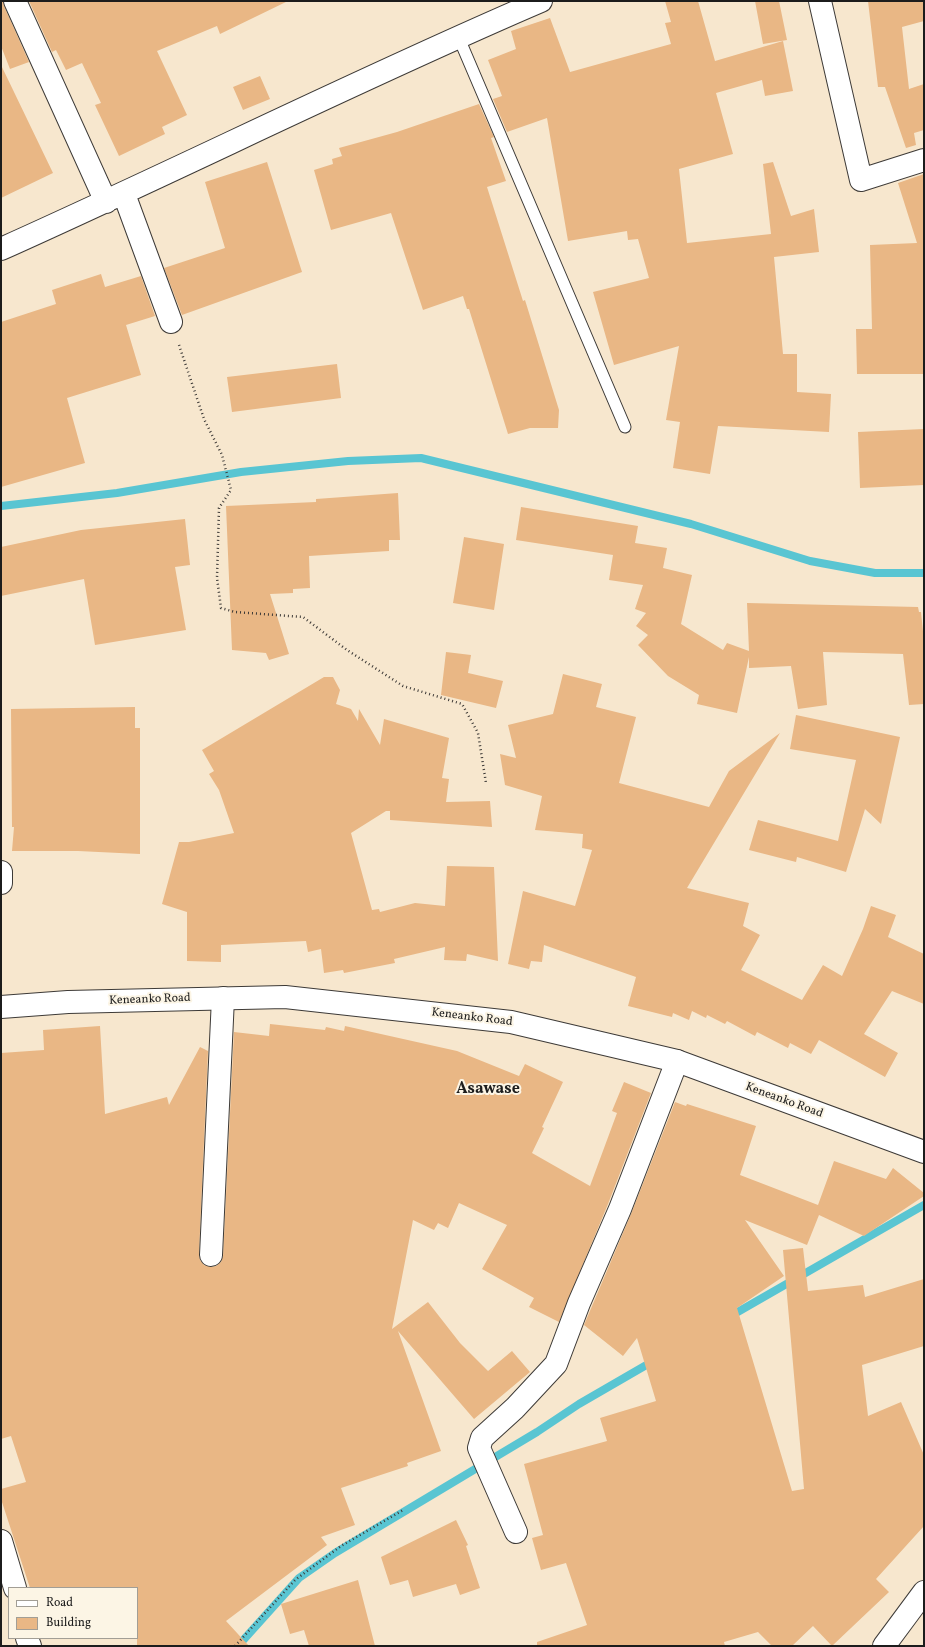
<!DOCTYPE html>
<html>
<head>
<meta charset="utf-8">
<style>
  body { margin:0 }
  #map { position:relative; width:925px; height:1647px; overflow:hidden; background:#f7e7ce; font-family:Vollkorn,serif }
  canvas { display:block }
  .frame { position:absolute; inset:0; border:2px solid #1c1c1c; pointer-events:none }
  .legend { position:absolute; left:8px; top:1587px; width:130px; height:52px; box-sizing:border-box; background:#fcf5e5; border:1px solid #a29e95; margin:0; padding:5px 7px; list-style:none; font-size:12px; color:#1c1c1c }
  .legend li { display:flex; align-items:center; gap:8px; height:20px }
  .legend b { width:20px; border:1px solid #a29e95 }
</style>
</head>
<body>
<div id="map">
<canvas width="925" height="1647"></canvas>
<div class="frame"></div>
<ul class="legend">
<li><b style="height:5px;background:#fff"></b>Road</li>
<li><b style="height:11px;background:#e9b785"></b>Building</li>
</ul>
</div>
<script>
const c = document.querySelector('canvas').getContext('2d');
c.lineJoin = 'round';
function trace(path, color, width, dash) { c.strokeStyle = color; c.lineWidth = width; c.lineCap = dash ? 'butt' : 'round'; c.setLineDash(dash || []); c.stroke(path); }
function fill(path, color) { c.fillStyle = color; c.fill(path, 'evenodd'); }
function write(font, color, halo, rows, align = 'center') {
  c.font = font + ' Vollkorn,serif'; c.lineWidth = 4; c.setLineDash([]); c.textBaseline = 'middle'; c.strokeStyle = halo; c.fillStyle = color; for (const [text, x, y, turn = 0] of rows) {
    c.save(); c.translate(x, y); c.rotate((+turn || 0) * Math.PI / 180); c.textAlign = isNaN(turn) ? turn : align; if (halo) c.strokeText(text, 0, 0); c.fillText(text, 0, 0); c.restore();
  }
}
trace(new Path2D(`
  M1,506L117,493L241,472L348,461L421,458L691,524L810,561L875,573H924
  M729,1317L924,1205
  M238,1646L299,1578L335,1553L537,1432L579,1404L655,1360`), '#59c5d2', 8);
fill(new Path2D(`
  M1,1H3L4,6L29,62L10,69L1,46Z
  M29,1H288L220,34L217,26L157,51L187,115L162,127L165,134L119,156L95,105L101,103L82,63L66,70L56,50L52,52Z
  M665,1H698L715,61L783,41L793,91L765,96L762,80L716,93L733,154L679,169L687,243L771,234L763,164L773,162L791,216L814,209L819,252L774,257L783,354H797V392L831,394L829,432L718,426L710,474L673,468L680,422L666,420L679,346L614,365L593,292L649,278L638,239L628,240L627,231L568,241L547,118L507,132L493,99L502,96L488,60L516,49L511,31L550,18L570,72L671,44L665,23L671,22Z
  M755,1H779L787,40L763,44Z
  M868,1H924V21L902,27L909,89L924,84V130L914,133L916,145L906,148L885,87H878Z
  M1,65L53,173L1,198Z
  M260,76L270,99L243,110L233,87Z
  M479,104L494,137L491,138L506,181L487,187L523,301L525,300L559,410L558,428H530L508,434L469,309H467L463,296L423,310L391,213L331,230L314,170L333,164L332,159L342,156L339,148L397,132Z
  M267,162L302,272L182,315L164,268L225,248L205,182Z
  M924,174V374H857L856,329H872L870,245L917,243L898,183Z
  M101,274L105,287L141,276L155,316L126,325L141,375L67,398L85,463L1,487V322L56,304L52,290Z
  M337,364L341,398L232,412L227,377Z
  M924,429V485L860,488L858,432Z
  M398,493L400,540H389V551L309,556L310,588L293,589V593L270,594L289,654L269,660L266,653L232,650L226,506L316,502V499Z
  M521,507L638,526L635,543L667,548L663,568L692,575L681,624L723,650L727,643L749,651L747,603L918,607L919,612H921L924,641V704L909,705L903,654L823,652L827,705L798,709L791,666L749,668V657L737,713L697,704L699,695L668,676L638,645L648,635L636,626L646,613L635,609L643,585L609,580L613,555L516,540Z
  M185,519L190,565L175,567L186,630L95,645L84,579L1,596V547L81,530Z
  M464,537L504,544L494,610L453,603Z
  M446,652L471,655L468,673L503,681L496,708L441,695Z
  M563,674L602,684L596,707L636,717L619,783L709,807L729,771L780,733L687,888L749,903L743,926L760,935L741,970L802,1000L823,965L842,976L863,929L871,906L896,915L888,937L924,954V1004L892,991L864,1034L898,1053L885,1077L819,1040L811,1054L790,1043L788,1048L757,1032L755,1036L727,1021L725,1024L707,1015L706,1018L692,1011L689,1020L673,1013L672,1017L628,1006L636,977L544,945L542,962L531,961L529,969L508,964L523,891L575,906L592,850L582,848L583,834L535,830L542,796L505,785L500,754L516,758L508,725L553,714Z
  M324,677H333L340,690L336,704L351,709L358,721L359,709L380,745L384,719L449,738L442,778L449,779L446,802L490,801L492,827L390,820V811H386L351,833L372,910L379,909L380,912L415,903L445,906L447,866L494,867L498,961L467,954L466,961L444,960L445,947L394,959L395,963L344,973L343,970L324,973L321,949L308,952L306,941L221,945V962L187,961V912L162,904L179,842H189L234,833L219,790L209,774L214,771L202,750Z
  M135,707V728H140V854L78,851H12L14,827H12L11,709Z
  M796,715L900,737L881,824L865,809L846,872L797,857L796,862L749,850L758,820L838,841L856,760L790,749Z
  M270,1024L325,1030L326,1027L344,1031L345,1026L457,1051L519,1076L525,1064L563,1082L542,1127L544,1128L532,1153L590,1186L617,1113L612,1111L624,1082L651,1093L608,1204L559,1322L529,1307L534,1298L482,1269L507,1225L459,1203L448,1228L438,1223L434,1230L413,1220L392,1329L428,1302L460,1343L488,1371L512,1351L530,1372L474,1419L398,1331L441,1451L407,1463L408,1466L341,1488L355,1525L321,1537L327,1545L226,1621L249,1646H137V1588H30L1,1499V1489L26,1482L11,1436L1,1439V1053L44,1050L43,1030L100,1026L105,1114L167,1097L169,1105L200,1047L208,1051L199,1254L200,1260L204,1265L211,1267L216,1266L221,1262L223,1256L234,1032L269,1036Z
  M675,1102L686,1106L687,1104L756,1126L740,1175L818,1205L834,1161L886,1179L893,1168L924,1193V1196L864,1236L819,1215L807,1245L745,1220L784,1276L737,1308L792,1491L804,1489L783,1250L803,1248L808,1291L863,1285L865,1297L924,1279V1346L862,1365L868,1416L901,1402L924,1455V1526L876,1579L889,1592L832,1646L813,1626L792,1646H772L758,1632L724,1642L725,1646H537V1642L587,1625L566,1563L541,1570L532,1538L543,1535L524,1464L607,1441L600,1418L656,1401L637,1338L623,1356L584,1325L631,1214Z
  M456,1520L468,1545L466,1546L480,1588L460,1595L456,1584L413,1597L408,1580L390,1585L381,1557Z
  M358,1580L375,1646H309L304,1630L290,1634L281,1604Z`), '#e9b785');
const service = new Path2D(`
  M458,36L625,427`);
const minor = new Path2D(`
  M15,1L106,202
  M820,1L861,180L924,160
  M124,194L171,322
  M1,249C182,168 359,79 541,1
  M1,872V883
  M211,1255L223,998
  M516,1532L479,1448L482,1438L515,1408L556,1364L579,1303L620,1209L677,1061
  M1,1541L15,1588
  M27,1638L30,1646
  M884,1646L924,1592`);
const tertiary = new Path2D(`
  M1,1007L68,1002L285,997L511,1022L677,1061L924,1152`);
trace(service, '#3d3a37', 13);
trace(minor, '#3d3a37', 24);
trace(tertiary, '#3d3a37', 24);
trace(new Path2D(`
  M179,345L204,419L222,455L231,490L219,508L217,578L221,608L235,612L303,617L347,650L403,686L462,704L478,733L486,783
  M235,1646L295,1580L341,1546L403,1510`), '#3d3a37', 2.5, [1, 3]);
trace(service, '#fff', 11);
trace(minor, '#fff', 22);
trace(tertiary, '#fff', 22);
write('12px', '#1c1c1c', '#fcf5e5', [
  ["Keneanko Road",150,1000,-2],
  ["Keneanko Road",472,1018,7],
  ["Keneanko Road",784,1101,20]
]);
write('bold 16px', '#1c1c1c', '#fcf5e5', [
  ["Asawase",488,1090]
]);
</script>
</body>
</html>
